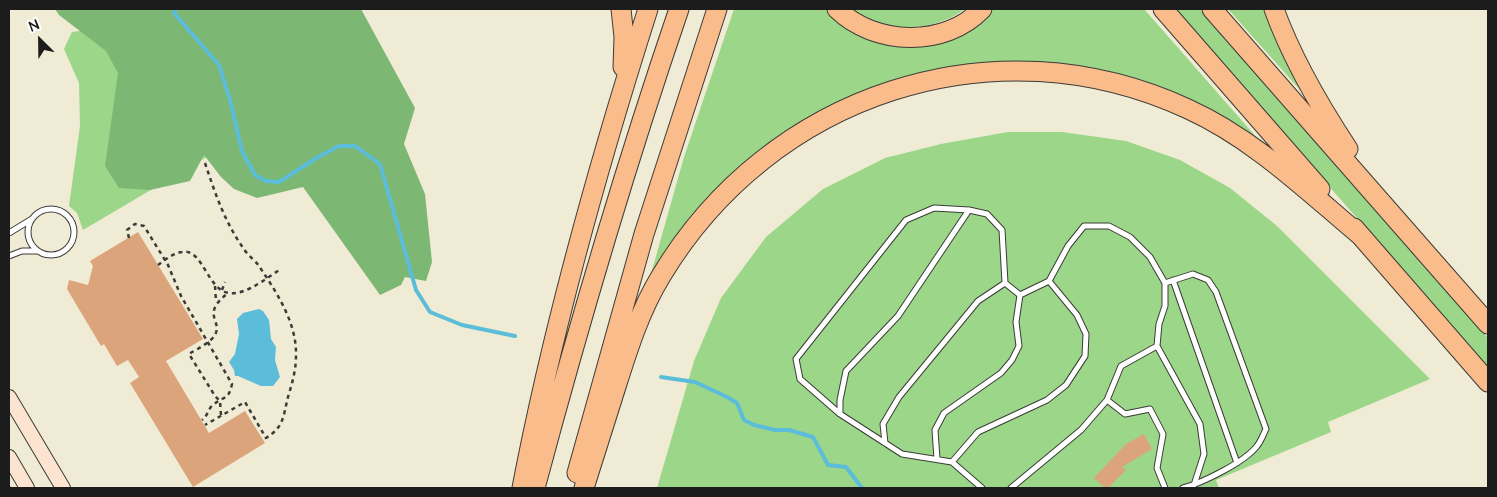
<!DOCTYPE html>
<html>
<head>
<meta charset="utf-8">
<style>
  body { margin:0 }
  #map { position:relative; width:1497px; height:497px; overflow:hidden; background:#f0ebd4; font-family:"Architects Daughter",sans-serif }
  canvas { display:block }
  .frame { position:absolute; inset:0; border:10px solid #1c1c1c; pointer-events:none }
  .north { position:absolute; left:15px; top:15px; width:50px; height:50px; -webkit-text-stroke:4px #fff; paint-order:stroke; rotate:337deg; font-size:14px; font-weight:700; line-height:20px; text-align:center; color:#1c1c1c }
  .north::after { content:''; display:block; margin:auto; width:18px; height:22px; background:#1c1c1c; clip-path:polygon(50% 0,100% 100%,50% 72%,0 100%) }
</style>
</head>
<body>
<div id="map">
<canvas width="1497" height="497"></canvas>
<div class="frame"></div>
<div class="north">N</div>
</div>
<script>
const c = document.querySelector('canvas').getContext('2d');
c.lineJoin = 'round';
function fill(path, color) { c.fillStyle = color; c.fill(path, 'evenodd'); }
function trace(path, color, width, dash) { c.strokeStyle = color; c.lineWidth = width; c.lineCap = dash ? 'butt' : 'round'; c.setLineDash(dash || []); c.stroke(path); }
fill(new Path2D(`
  M734,9H830L909,43L990,9H1144L1265,147L1195,105L996,65L799,128L649,281L684,157Z
  M850,9H965C938,29 902,32 871,20C863,17 855,14 850,9Z
  M1174,9H1201L1488,338V368Z
  M1228,9H1269L1304,88L1301,91Z
  M190,16L276,116L83,230L77,213L69,206L80,126L79,83L64,49L72,32Z
  M1008,132H1062L1126,141L1180,160L1230,188L1277,226L1430,379L1328,422L1331,432L1216,480L1219,488H657L694,361L721,298L766,237L823,189L885,158L941,144Z`), '#9cd688');
fill(new Path2D(`
  M55,9H361L415,108L404,144L425,194L432,262L426,281L405,277L401,285L380,295L303,187L257,198L234,189L221,177L204,155L190,181L150,190L119,188L105,166L118,73L106,51L59,15Z`), '#7db774');
fill(new Path2D(`
  M259,309L263,311L269,320L271,339L276,347L275,360L280,377L273,386H261L238,376H235L234,370L229,362L235,354L239,334L237,319L243,313Z`), '#5bbdd9');
trace(new Path2D(`
  M176,9L174,13L219,65L230,100L242,151L255,175L266,181L279,182L318,157L339,146H355L380,164L416,290L430,312L462,325L515,336
  M661,377L695,382L727,397L737,403L744,420L754,425L775,430H789L813,437L828,465L846,467L862,488`), '#5bbdd9', 4);
fill(new Path2D(`
  M138,232L203,339L166,361L209,433L245,411L265,443L193,487L130,383L139,377L128,360L117,366L104,344L101,346L67,289L69,280L88,285L93,266L90,261Z
  M1144,434L1152,449L1122,467L1126,470L1108,488H1105L1094,478L1126,444Z`), '#dca47a');
const service = new Path2D(`
  M28 232a23 23 0 1 1 46 0a23 23 0 1 1-46 0Z
  M9,233L32,219
  M9,256L22,251H37
  M1173,280L1237,463
  M1165,283L1193,274L1208,280L1216,292L1266,429C1263,435 1261,441 1257,446C1245,462 1202,483 1183,488
  M1157,346L1200,424L1204,454L1194,485
  M1107,400L1125,414L1150,409L1163,434L1157,468L1165,488
  M840,414V400L846,371L898,316L969,210
  M885,443L883,424L899,397L978,301L1005,283
  M937,459L935,430L944,413L1001,373L1012,360L1019,346L1016,322L1020,295
  M952,462L978,432L1047,400L1066,385L1085,356L1086,334L1077,315L1049,281
  M982,488L952,462L902,454L840,414L800,379L796,359L906,220L934,208L969,210L987,214L1002,230L1005,283L1020,295L1049,281L1068,246L1084,226H1109L1130,237L1150,257L1165,283V306L1159,324L1157,346L1121,366L1107,400L1081,430L1011,488`);
const secondary = new Path2D(`
  M9,397L63,488
  M9,457L27,488`);
const motorway = new Path2D(`
  M621,9L624,37L623,67
  M837,9C875,46 945,48 982,9
  M1163,9L1320,189
  M1212,9L1488,324
  M1274,9C1292,59 1319,105 1348,149
  M1354,228L1488,382
  M577,473L644,234L717,9
  M522,488C553,326 598,166 648,9
  M535,488C578,327 625,167 679,9
  M584,488C594,456 604,424 614,393C627,352 639,312 661,276C770,94 994,19 1188,109C1254,139 1306,190 1361,236`);
trace(service, '#3c3b38', 7);
trace(secondary, '#3c3b38', 16);
trace(motorway, '#3c3b38', 21);
trace(new Path2D(`
  M205,163C215,193 225,223 244,249C248,256 255,260 259,266C277,293 297,323 296,356C296,370 292,384 288,397C283,417 284,427 266,438L245,402L205,425
  M129,238L127,230L135,224L144,226L168,265L181,296L232,384C229,399 225,396 214,404C208,408 208,416 202,420
  M158,265C165,260 173,253 182,252C203,248 207,290 229,293C247,295 266,278 281,269
  M215,286L216,302
  M222,290L225,282
  M221,415L220,401L215,396L189,354C197,349 210,343 215,335C223,320 200,315 228,293
  M9,487L10,488`), '#3c3b38', 2.5, [4, 4]);
trace(service, '#fff', 5);
trace(secondary, '#fde4d0', 14);
trace(motorway, '#f9bc8a', 19);
</script>
</body>
</html>
